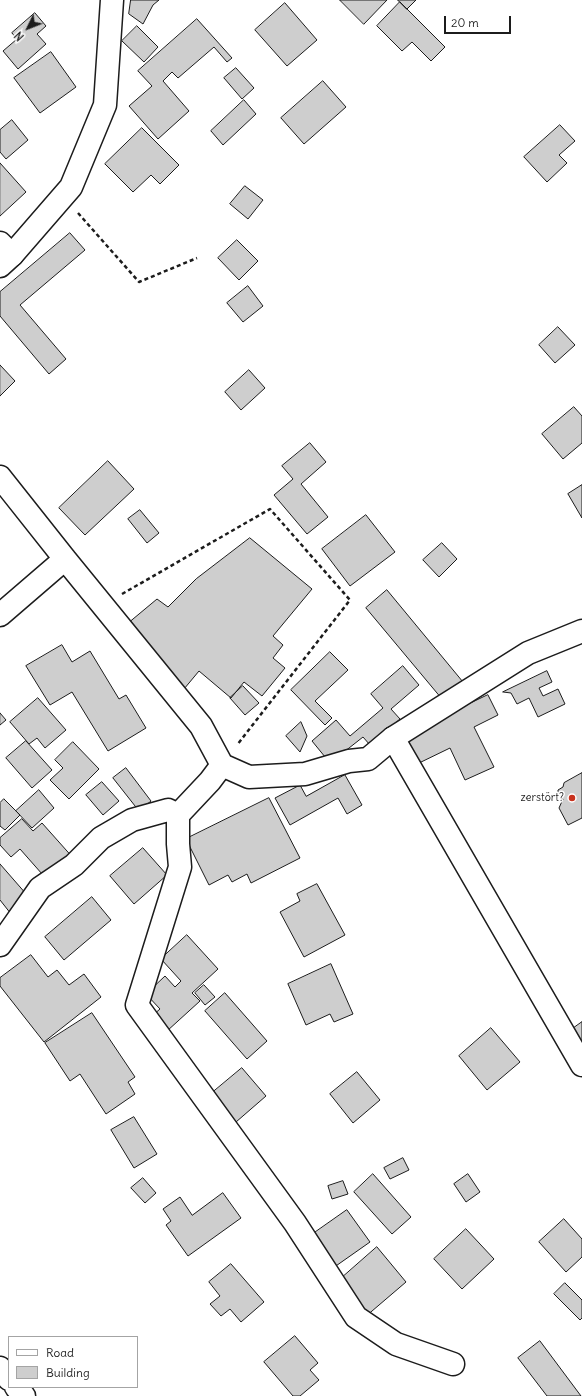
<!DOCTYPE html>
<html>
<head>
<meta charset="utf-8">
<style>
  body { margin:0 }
  #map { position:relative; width:582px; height:1396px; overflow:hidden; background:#fff; font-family:Delius,sans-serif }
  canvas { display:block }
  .legend { position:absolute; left:8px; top:1336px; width:130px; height:52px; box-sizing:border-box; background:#fff; border:1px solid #a4a4a4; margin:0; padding:5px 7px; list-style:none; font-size:12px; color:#1c1c1c }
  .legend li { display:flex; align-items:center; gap:8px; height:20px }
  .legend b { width:20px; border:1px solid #a4a4a4 }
  .north { position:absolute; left:8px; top:8px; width:40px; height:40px; -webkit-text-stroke:3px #fff; paint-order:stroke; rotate:227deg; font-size:11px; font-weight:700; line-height:16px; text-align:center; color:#1c1c1c }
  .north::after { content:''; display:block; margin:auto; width:14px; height:18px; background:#1c1c1c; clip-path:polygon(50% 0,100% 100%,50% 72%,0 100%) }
  .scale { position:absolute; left:444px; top:16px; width:67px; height:18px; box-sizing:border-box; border:2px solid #1c1c1c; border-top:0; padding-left:5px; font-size:12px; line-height:14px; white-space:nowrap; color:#1c1c1c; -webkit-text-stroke:3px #fff; paint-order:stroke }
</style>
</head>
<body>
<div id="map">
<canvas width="582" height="1396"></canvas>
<ul class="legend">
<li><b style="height:5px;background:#fff"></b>Road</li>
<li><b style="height:11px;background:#cecece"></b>Building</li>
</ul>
<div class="north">N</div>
<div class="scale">20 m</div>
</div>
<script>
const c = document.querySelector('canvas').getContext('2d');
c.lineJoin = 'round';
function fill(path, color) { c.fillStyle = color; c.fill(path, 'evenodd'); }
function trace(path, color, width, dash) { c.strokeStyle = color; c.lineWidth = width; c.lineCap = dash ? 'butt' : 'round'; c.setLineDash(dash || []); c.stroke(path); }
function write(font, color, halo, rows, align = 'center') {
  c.font = font + ' Delius,sans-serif'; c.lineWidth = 3; c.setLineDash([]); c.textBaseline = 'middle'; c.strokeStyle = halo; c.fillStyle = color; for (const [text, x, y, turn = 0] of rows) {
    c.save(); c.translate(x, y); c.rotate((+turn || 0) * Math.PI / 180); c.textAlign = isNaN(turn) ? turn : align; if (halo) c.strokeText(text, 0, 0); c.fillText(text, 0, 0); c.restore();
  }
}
const building = new Path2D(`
  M131,0H159L153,5L143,24L129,14Z
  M340,0H387L364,24Z
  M398,0H416L407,9Z
  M400,2L445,47L431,61L412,42L402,51L377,26Z
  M285,3L317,40L287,66L255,30Z
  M35,13L46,26L37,34L46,44L18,69L3,51L17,39L12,33Z
  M197,19L232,58L227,62L214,47L178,78L172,72L163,81L189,111L158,139L129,106L152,86L138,71Z
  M137,26L158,47L144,62L122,41Z
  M51,52L76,87L40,113L14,78Z
  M236,68L254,88L242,99L224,78Z
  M323,81L346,107L304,144L281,118Z
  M244,100L256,114L223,145L211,131Z
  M12,120L28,140L6,159L0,152V130Z
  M560,125L575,141L559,155L567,163L547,182L524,157Z
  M142,128L179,165L160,184L151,175L133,192L105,164Z
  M0,163L26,192L0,216Z
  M245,186L263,200L248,219L230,204Z
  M70,233L85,250L20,305L66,359L49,374L0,316V292Z
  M237,240L258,261L239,280L218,258Z
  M248,286L263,306L243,322L227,303Z
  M558,327L575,345L555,363L539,345Z
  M0,365L15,381L0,396Z
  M249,370L265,388L241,410L225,392Z
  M574,407L582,416V443L563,459L542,434Z
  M310,443L326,462L301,484L328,517L307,534L274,495L293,479L282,466Z
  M108,461L134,489L85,535L59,508Z
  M582,485V518L568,494Z
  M140,510L159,533L147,543L128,519Z
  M366,515L395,552L350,586L322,549Z
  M250,538L312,589L273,636L283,645L273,658L285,668L262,696L244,682L231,698L199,671L184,689L127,624L157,599L168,607L196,579Z
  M442,543L457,559L439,577L423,560Z
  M387,590L463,682L442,699L366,608Z
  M62,645L72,662L90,651L119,699L126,695L146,728L108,751L72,692L50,705L26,666Z
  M330,652L348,670L315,701L332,718L325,725L291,690Z
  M403,666L419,685L391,709L400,719L370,745L363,737L330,763L312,741L336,720L350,736L383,708L371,694Z
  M547,671L552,682L539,688L543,696L558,689L565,704L538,717L529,698L517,704L511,693L503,692Z
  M243,686L259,703L245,715L230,698Z
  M488,695L498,715L474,727L494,767L465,780L450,748L417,764L403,736Z
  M38,698L66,730L45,748L37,738L29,744L10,722Z
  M0,713L6,720L0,725Z
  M301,722L307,736L300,752L286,736Z
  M26,741L52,770L32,788L6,758Z
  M73,742L99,769L69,799L50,780L63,768L55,760Z
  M126,768L151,801L139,811L113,778Z
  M582,773V818L568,825L559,808L563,799L558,794V790L563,787L564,783Z
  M345,775L362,805L347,814L338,798L290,825L275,798L300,785L306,796Z
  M102,782L119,801L103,815L86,795Z
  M39,790L54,808L32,828L16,811Z
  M269,798L300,858L251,883L247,874L232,882L228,875L209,885L186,839Z
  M4,799L20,815L5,830L0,826V803Z
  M22,819L33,831L42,823L75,860L50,883L20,849L11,857L0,845V838Z
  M143,848L167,875L134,904L110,876Z
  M0,864L34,903L15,919L0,900Z
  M317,884L345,935L304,957L280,912L300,901L297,894Z
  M92,897L111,920L64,960L45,937Z
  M187,935L218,969L192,993L200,1001L167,1031L153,1015L160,1009L146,994L165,976L175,987L181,981L161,959Z
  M31,955L48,977L57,970L69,985L84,974L101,997L44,1042L0,986V978Z
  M331,964L353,1014L334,1022L330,1014L306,1025L288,984Z
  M204,985L215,997L205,1005L195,993Z
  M225,993L267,1041L247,1059L205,1011Z
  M92,1013L135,1077L128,1082L135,1094L106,1114L80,1074L70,1081L45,1043Z
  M582,1022V1047L571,1030Z
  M491,1028L520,1062L487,1090L459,1056Z
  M242,1068L266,1096L236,1122L212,1093Z
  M357,1072L380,1100L353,1123L330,1094Z
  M134,1117L157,1154L134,1168L111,1130Z
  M403,1158L409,1170L390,1179L384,1168Z
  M373,1174L411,1217L392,1234L354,1192Z
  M468,1174L480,1192L466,1202L454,1184Z
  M143,1178L156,1193L145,1203L131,1188Z
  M343,1181L348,1194L332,1199L328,1186Z
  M223,1193L241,1218L188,1256L166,1225L171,1221L163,1209L180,1197L192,1215Z
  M347,1210L370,1242L333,1268L310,1236Z
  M564,1219L582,1239V1257L566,1272L539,1242Z
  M466,1229L494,1259L462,1289L434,1259Z
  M377,1247L406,1282L365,1317L336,1283Z
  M231,1264L264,1302L241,1322L230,1309L221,1316L210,1304L220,1296L209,1282Z
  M565,1283L582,1300V1318L580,1320L554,1294Z
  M295,1336L318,1363L310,1370L319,1380L300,1396H293L264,1362Z
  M540,1341L581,1396H547L518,1358Z`);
fill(building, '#cecece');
trace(building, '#1c1c1c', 1);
const street = new Path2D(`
  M0,243L12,255
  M393,738L582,1065
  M222,765L210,781L178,815V844L180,867L137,1005L295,1223L356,1317L396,1344L453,1364
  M0,945L40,888L74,865L101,838L132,820L168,810L178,815
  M0,1368L9,1379
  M16,1387L24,1396`);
const secondary = new Path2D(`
  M0,266L12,255L71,187L105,105L112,0
  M0,477L65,559L201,726L222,765L249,777L305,774L349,761L368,759L393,738L528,653L582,631
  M0,615L65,559`);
trace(street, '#1c1c1c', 25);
trace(secondary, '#1c1c1c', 25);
trace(new Path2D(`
  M78,213L139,282L197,258
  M122,594L270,509L350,600L237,745`), '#1c1c1c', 2.5, [4, 3]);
trace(street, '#fff', 22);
trace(secondary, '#fff', 22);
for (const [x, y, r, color] of [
  [572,798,4,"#c8321e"]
]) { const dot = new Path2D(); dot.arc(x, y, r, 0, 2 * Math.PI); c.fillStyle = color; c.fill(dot); trace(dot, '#fff', 1.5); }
write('11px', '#1c1c1c', '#fff', [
  ["zerstört?",564,798]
], 'right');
</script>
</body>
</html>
